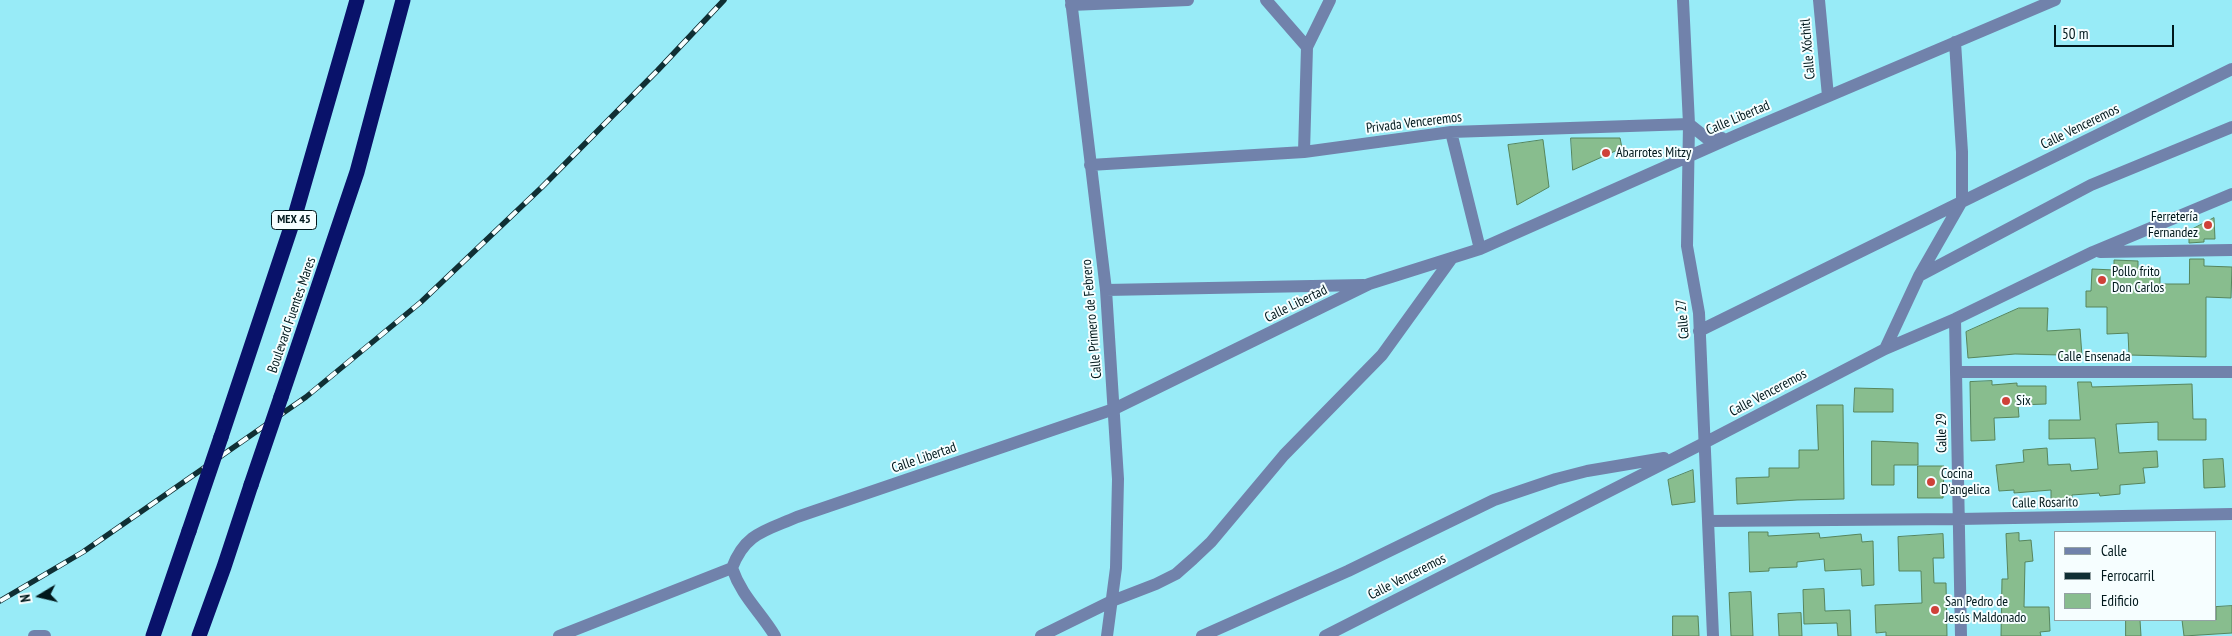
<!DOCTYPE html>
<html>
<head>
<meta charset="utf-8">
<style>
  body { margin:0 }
  #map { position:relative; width:2232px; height:636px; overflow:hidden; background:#98ebf7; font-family:"PT Sans Narrow",sans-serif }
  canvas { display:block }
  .legend { position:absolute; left:2054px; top:531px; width:162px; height:90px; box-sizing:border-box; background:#f6feff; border:1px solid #94a2a4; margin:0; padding:6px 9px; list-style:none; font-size:15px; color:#00181c }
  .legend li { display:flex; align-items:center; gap:10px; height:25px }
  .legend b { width:25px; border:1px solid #94a2a4 }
  .north { position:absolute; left:15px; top:571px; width:50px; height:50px; -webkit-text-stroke:4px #f6feff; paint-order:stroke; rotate:261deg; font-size:14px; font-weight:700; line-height:20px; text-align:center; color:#00181c }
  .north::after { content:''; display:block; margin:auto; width:18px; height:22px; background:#00181c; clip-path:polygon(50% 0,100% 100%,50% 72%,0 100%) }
  .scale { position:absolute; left:2054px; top:25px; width:120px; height:22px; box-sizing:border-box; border:2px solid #00181c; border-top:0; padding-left:6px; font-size:15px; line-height:18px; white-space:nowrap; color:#00181c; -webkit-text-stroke:4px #f6feff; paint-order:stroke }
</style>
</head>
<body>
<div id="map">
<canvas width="2232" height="636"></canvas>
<ul class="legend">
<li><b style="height:6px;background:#7182ab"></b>Calle</li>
<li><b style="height:6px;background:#102f34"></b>Ferrocarril</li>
<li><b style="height:14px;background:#88bd8e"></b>Edificio</li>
</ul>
<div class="north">N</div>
<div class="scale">50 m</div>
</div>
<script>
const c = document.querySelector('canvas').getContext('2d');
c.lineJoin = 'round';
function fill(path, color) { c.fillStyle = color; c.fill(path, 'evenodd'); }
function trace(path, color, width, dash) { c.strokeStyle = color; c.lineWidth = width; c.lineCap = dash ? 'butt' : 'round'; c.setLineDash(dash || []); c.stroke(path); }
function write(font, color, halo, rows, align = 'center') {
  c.font = font + ' "PT Sans Narrow",sans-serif'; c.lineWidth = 4; c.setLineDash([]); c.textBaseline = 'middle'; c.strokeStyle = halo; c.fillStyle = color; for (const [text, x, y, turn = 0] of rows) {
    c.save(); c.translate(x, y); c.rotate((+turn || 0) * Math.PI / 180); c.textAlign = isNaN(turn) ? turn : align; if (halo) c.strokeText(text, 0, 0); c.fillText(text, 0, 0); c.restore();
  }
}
const building = new Path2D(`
  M1571,138H1620L1622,148L1573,170Z
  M1543,140L1549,187L1517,205L1508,145Z
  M2214,218L2215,239H2204V242L2189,243V231Z
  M2190,259H2204V266L2232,267L2231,298L2206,297V357L2129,355L2128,333L2107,334V307H2086V291H2091L2092,269L2114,270V260L2138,261V269H2160V284H2189Z
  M2019,308H2048L2047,331L2080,329L2082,356L2061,358V355L2015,354L1968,358L1966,332Z
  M1992,381V385L2017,383V386H2046V404L2018,405L2019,417L1994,418L1995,440L1971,441L1970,382Z
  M2078,382H2091L2092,387L2192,384L2193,419H2206V440H2158V422L2116,424L2119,453L2157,451L2158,467L2143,468L2145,483L2120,485V494L2100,496L2099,493L2072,495V499L2051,500V490L2014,493V490L1999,491L1996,465L2024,462L2023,450L2047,448L2048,465L2070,464L2071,471L2098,469L2095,438L2049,439V420H2080Z
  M1855,388L1893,389V412H1854Z
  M1817,405H1843L1844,499L1797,500L1737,504L1736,478L1769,477V468H1799V450H1818Z
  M1872,441L1918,443V465H1894V485H1872Z
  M2223,459L2225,487L2204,488L2203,460Z
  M1918,466H1944L1943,498H1918Z
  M1693,470L1695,502L1672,505L1668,480Z
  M1749,532H1768V536L1819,533L1820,538L1861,534L1862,542L1873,541L1874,585L1862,586L1861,569L1825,571L1824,559L1797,562V567L1769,568V571L1750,572Z
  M2019,533V541L2031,540L2033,561L2025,562L2024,607H2049L2050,631L2040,632L2041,636H2001L2002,579H2008L2006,534Z
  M1943,534L1944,558H1933L1934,583H1946L1947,636H1886V632L1876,633L1875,605L1922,603L1921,571H1899L1898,537Z
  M1824,589L1825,611L1850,610L1851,636H1838L1837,623L1804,624L1803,590Z
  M1751,592L1753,636H1731L1729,593Z
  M2232,606V633L2184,636L2182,620H2216V607Z
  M1801,613L1802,636H1779L1778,614Z
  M1673,616H1698L1699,636H1673Z
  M2126,620H2140L2141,636H2126Z`);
fill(building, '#88bd8e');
trace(building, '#56855c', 1);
trace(new Path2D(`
  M1071,0L1106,290L1118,479L1116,568L1107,636
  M1266,0L1307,47
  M1683,0L1689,124L1687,246L1699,313L1713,636
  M1819,0L1828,96
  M1071,5L1188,0
  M1451,132L1480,249
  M1304,152L1307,47L1330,0
  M1090,165L1304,152L1451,132L1689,124L1709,140L1722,138
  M2100,252L2232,250
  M1919,276L1962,201V152L1955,42
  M1106,290L1364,285
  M1955,319L1961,636
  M1699,331L2232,69
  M1885,349L1919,276L2091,185L2232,127
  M1956,372H2232
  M1708,521L1959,519L2232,514
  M732,568C742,597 760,611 775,636
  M34,636H45
  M559,636L732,568C745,533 765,531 797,517L1114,409L1369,284L1480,249L1737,135L2055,0
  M1041,636L1112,601L1156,584L1176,574L1193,559L1211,542L1284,455L1382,355L1452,258
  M1202,636L1348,571L1494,500L1556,479L1587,471L1664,458
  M1325,636L1706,442L1885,349L1955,319L2093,252L2232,194`), '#7182ab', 12);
trace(new Path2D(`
  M281,397L357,172L403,0
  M221,437L296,212L357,0
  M153,636L189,531
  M199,636L224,567L251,485`), '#09126a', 15);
const rail = new Path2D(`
  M0,601L83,552L306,397L421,302L542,187L658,70L724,0`);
trace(rail, '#102f34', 5.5);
trace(rail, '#f6feff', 4, [11]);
trace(new Path2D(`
  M251,485L281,397
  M189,531L221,437`), '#09126a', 15);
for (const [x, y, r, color] of [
  [1606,153,5,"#cf4139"],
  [2208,225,5,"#cf4139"],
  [2102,280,5,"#cf4139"],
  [2006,401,5,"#cf4139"],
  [1931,482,5,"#cf4139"],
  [1935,610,5,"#cf4139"]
]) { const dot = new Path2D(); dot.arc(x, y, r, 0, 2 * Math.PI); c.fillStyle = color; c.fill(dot); trace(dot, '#f6feff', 2); }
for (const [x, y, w] of [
  [294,220,45]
]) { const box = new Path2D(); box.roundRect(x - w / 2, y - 9.5, w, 19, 4); c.fillStyle = '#f6feff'; c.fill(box); trace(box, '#00181c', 1); }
write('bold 12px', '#00181c', null, [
  ["MEX 45",294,220]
]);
write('14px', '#00181c', '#f6feff', [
  ["Calle Xóchitl",1808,49,-95],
  ["Calle Libertad",1738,118,-23],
  ["Privada Venceremos",1414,123,-7],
  ["Calle Venceremos",2080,127,-26],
  ["Calle Libertad",1296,304,-26],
  ["Boulevard Fuentes Mares",292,315,-71],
  ["Calle Primero de Febrero",1092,319,-95],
  ["Calle 27",1683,319,-95],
  ["Calle Ensenada",2094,357],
  ["Calle Venceremos",1768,393,-28],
  ["Calle 29",1942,433,-91],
  ["Calle Libertad",924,458,-19],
  ["Calle Rosarito",2045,503,-1],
  ["Calle Venceremos",1407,577,-27]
]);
write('14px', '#00181c', '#f6feff', [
  ["Abarrotes Mitzy",1616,153],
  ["Ferretería",2198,217,"right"],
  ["Fernandez",2198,233,"right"],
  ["Pollo frito",2112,272],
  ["Don Carlos",2112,288],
  ["Six",2016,401],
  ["Cocina",1941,474],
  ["D'angelica",1941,490],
  ["San Pedro de",1945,602],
  ["Jesús Maldonado",1945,618]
], 'left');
</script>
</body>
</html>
